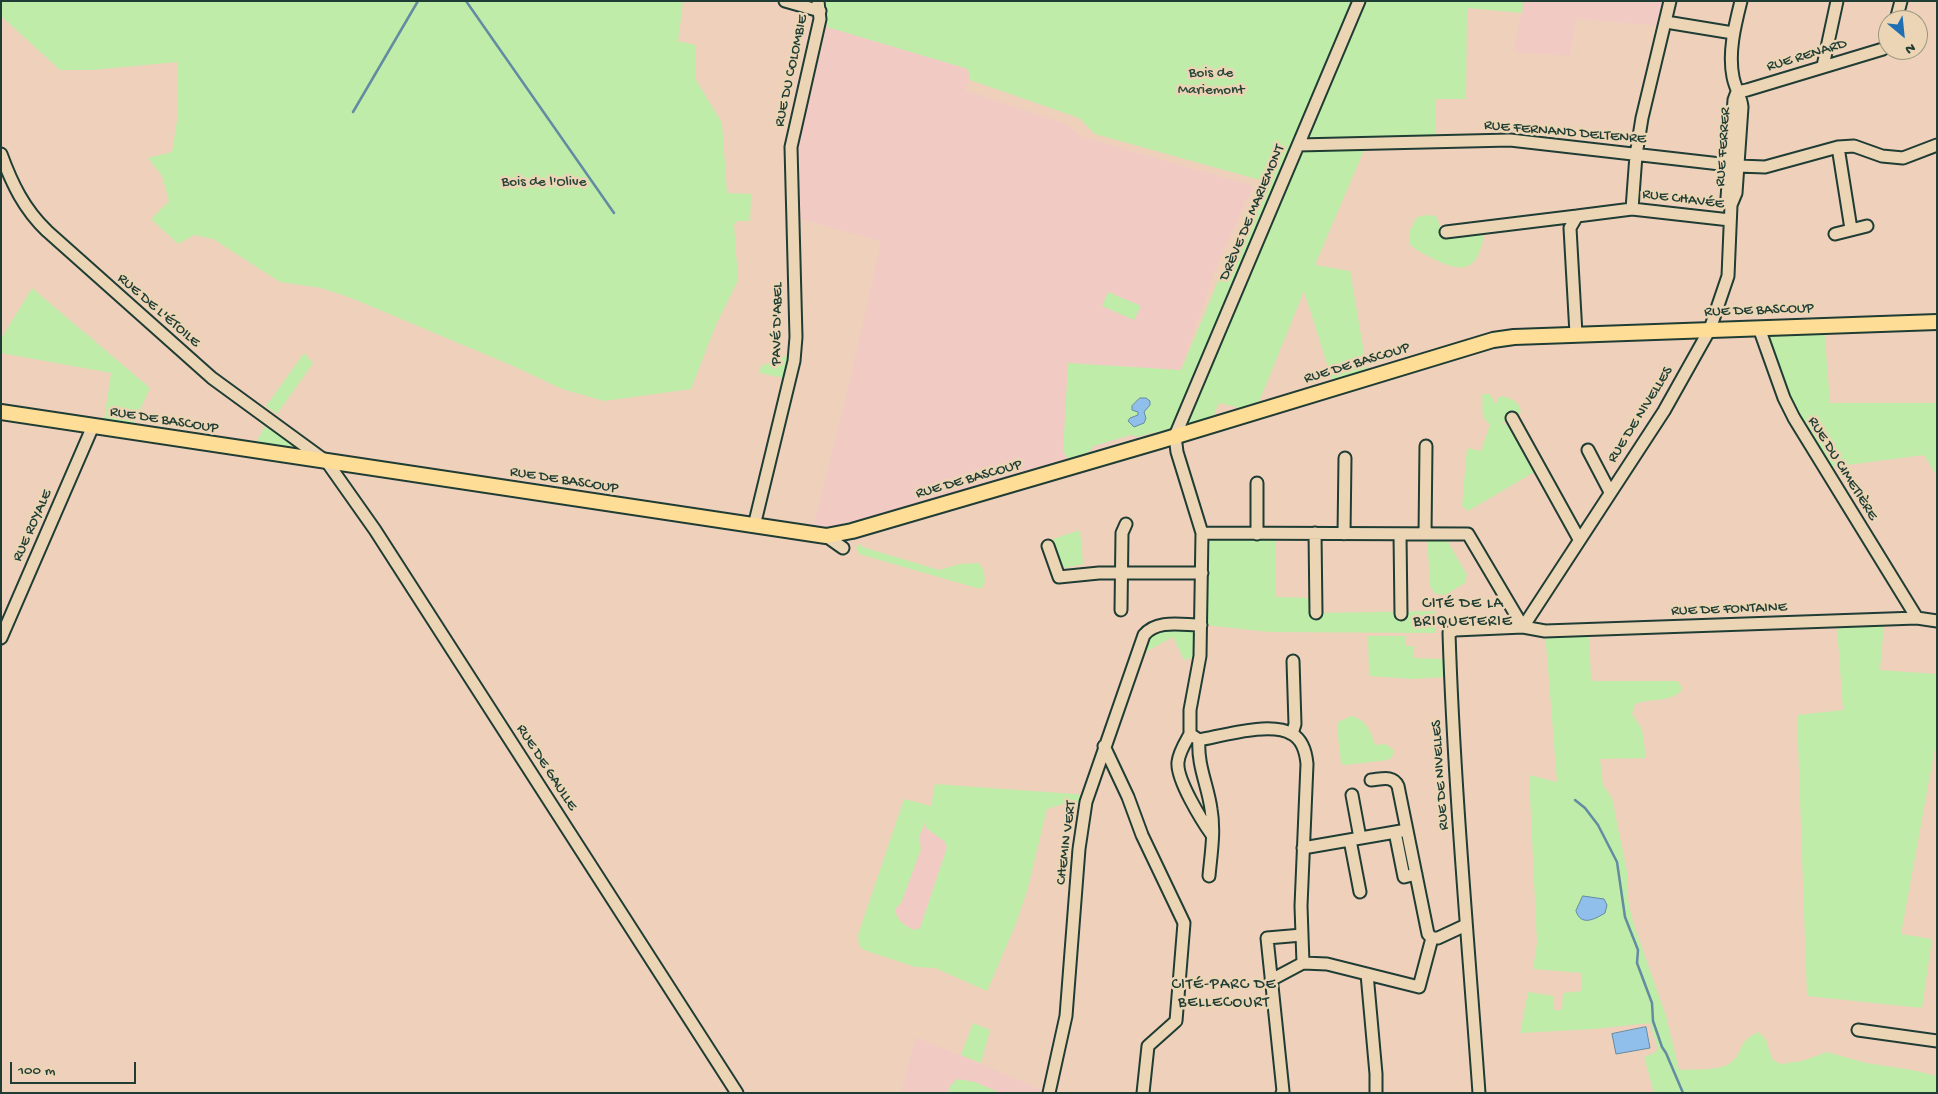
<!DOCTYPE html>
<html>
<head>
<meta charset="utf-8">
<style>
  body { margin:0 }
  #map { position:relative; width:1938px; height:1094px; overflow:hidden; background:#eed0bb; font-family:"Gochi Hand",sans-serif }
  canvas { display:block }
  .frame { position:absolute; inset:0; border:2px solid #1f3d34; pointer-events:none }
  .north { position:absolute; left:1878px; top:10px; width:50px; height:50px; box-sizing:border-box; background:#ecd5b5; border:1px solid #9a9881; border-radius:50%; rotate:152deg; font-size:14px; font-weight:700; line-height:20px; text-align:center; color:#1f3d34 }
  .north::after { content:''; display:block; margin:auto; width:18px; height:22px; background:#1f6fb2; clip-path:polygon(50% 0,100% 100%,50% 72%,0 100%) }
  .scale { position:absolute; left:10px; top:1062px; width:126px; height:22px; box-sizing:border-box; border:2px solid #1f3d34; border-top:0; padding-left:6px; font-size:15px; line-height:18px; white-space:nowrap; color:#1f3d34; -webkit-text-stroke:4px #ecd5b5; paint-order:stroke }
</style>
</head>
<body>
<div id="map">
<canvas width="1938" height="1094"></canvas>
<div class="frame"></div>
<div class="north">N</div>
<div class="scale">100 m</div>
</div>
<script>
const c = document.querySelector('canvas').getContext('2d');
c.lineJoin = 'round';
function fill(path, color) { c.fillStyle = color; c.fill(path, 'evenodd'); }
function trace(path, color, width, dash) { c.strokeStyle = color; c.lineWidth = width; c.lineCap = dash ? 'butt' : 'round'; c.setLineDash(dash || []); c.stroke(path); }
function write(font, color, halo, rows, align = 'center') {
  c.font = font + ' "Gochi Hand",sans-serif'; c.lineWidth = 5; c.setLineDash([]); c.textBaseline = 'middle'; c.strokeStyle = halo; c.fillStyle = color; for (const [text, x, y, turn = 0] of rows) {
    c.save(); c.translate(x, y); c.rotate((+turn || 0) * Math.PI / 180); c.textAlign = isNaN(turn) ? turn : align; if (halo) c.strokeText(text, 0, 0); c.fillText(text, 0, 0); c.restore();
  }
}
fill(new Path2D(`
  M1523,1H1664L1660,26L1576,19L1570,56L1514,52Z
  M827,27L968,69L970,80L964,90L1066,124L1082,137L1253,186L1216,267L1159,432L1137,438L1130,436L1095,448L1088,455L860,523L828,529L813,528L852,372L881,242L798,218L796,164L798,139Z
  M925,821L931,833L944,841L947,847L927,912L920,928L914,930L903,924L896,916L895,909L901,903L921,849L919,837Z
  M916,1037L1042,1090L1049,1089L1048,1093H901Z`), '#f0cac3');
fill(new Path2D(`
  M1,1H683L678,41L695,45L696,80L722,123L727,193L751,194L750,221H737L734,224L738,280L715,327L691,389L604,401L562,389L513,366L351,298L321,288L280,282L213,239L194,235L178,244L151,219L169,201L162,176L148,158L172,152L178,114V62L91,70H60L1,16Z
  M824,1H1352L1292,145L1359,1H1523L1522,13L1467,8L1466,99H1436L1435,141L1367,143L1315,265L1350,271L1367,370L1332,380L1304,291L1259,402L1240,408L1219,403L1209,426L1160,441L1157,432L1137,437L1131,435L1094,446L1088,453L1068,459L1063,451L1068,363L1181,370L1260,180L1095,134L1079,118L970,80L968,69L827,27Z
  M1427,215L1436,216L1440,226L1446,232L1483,231C1484,240 1482,245 1479,253C1470,275 1451,267 1436,260C1426,255 1417,251 1409,244V232L1417,217Z
  M32,288L150,388L133,425L103,427L111,373L1,353V339Z
  M1108,292L1141,306L1134,320L1102,306Z
  M1824,326L1830,403H1937V476L1924,455L1824,468L1794,418L1759,328Z
  M304,353L313,363L277,414L266,406Z
  M788,355H790L784,378L759,373L761,366Z
  M1483,394H1490L1496,405L1498,398L1502,396C1512,399 1519,401 1521,412L1501,424L1511,425L1536,471L1468,511L1462,506L1467,448L1481,451L1490,424C1479,417 1484,407 1482,396Z
  M266,424L292,444L290,449L255,445Z
  M1080,530L1083,564L1066,568L1062,566L1053,539Z
  M1212,537H1276V597L1316,598V613L1435,611V633L1269,632L1206,625L1207,542Z
  M1429,539L1447,540L1467,575L1465,583L1445,595L1436,594C1427,586 1430,580 1429,569C1429,559 1427,550 1428,541Z
  M860,544L862,547L939,570L960,564L978,563C984,567 986,578 984,585L980,589L859,554L856,547Z
  M1884,624L1880,670L1936,674L1937,748H1935L1901,934L1932,939L1922,1008L1807,996L1797,715L1843,710L1837,627Z
  M1190,628L1196,631L1195,657L1184,660L1173,637L1140,655C1152,624 1161,630 1190,628Z
  M1589,630L1591,681H1677L1681,686L1682,690C1671,703 1649,698 1635,704L1632,714L1642,729L1646,758L1600,759L1603,785L1612,798L1628,877L1627,895L1633,922L1666,1016L1679,1070C1692,1069 1720,1071 1730,1063C1744,1054 1736,1041 1759,1032L1766,1040L1772,1059L1780,1064L1802,1061L1827,1052L1866,1063L1912,1070L1937,1076V1093H1654L1644,1057L1652,1054L1658,1050L1650,1023L1593,1029L1520,1033L1528,992L1554,996V1010H1562L1563,993L1582,991V973L1533,969L1537,943L1529,775L1557,782L1545,631Z
  M1368,636H1406V646H1413L1414,658L1443,659L1445,677L1413,679L1369,676Z
  M1351,716C1366,719 1371,732 1375,745L1385,744L1394,750L1392,757L1388,760L1344,765L1341,763L1337,728L1338,722Z
  M935,784L1088,795L1086,802L1073,801L1047,809L1027,891L1015,926L987,991L935,968L915,967L864,950L859,946L858,935L904,799L931,806ZM925,822L926,828L944,841L947,847L920,928L914,930C904,925 897,921 895,909L901,903L921,849L919,837Z
  M973,1023L990,1030L981,1063L961,1055Z
  M957,1079L975,1082L1000,1093H948L950,1086Z`), '#bfeca9');
const water = new Path2D(`
  M1140,398H1146L1150,401V405L1144,412L1146,418L1144,423L1134,427L1128,421L1130,418L1138,415V412L1132,410V406Z
  M1583,896L1604,899L1607,905L1605,913C1595,919 1581,927 1576,911Z
  M1646,1027L1650,1048L1616,1054L1612,1034Z`);
fill(water, '#90bfeb');
trace(water, '#638ba2', 1);
trace(new Path2D(`
  M466,1L614,213
  M353,112L418,1
  M1575,800L1585,808L1598,825L1617,862L1625,917L1638,950L1637,963L1652,1003L1653,1021L1662,1047L1666,1053L1683,1093`), '#638ba2', 2.5);
const minor = new Path2D(`
  M785,1L820,11
  M1896,20L1901,1
  M1666,22L1733,33
  M1823,66L1837,1
  M1737,92L1747,90L1883,49L1888,45
  M1298,145L1510,140L1738,166L1765,167L1838,147L1854,146L1882,156L1903,158L1937,145
  M1838,147L1851,229
  M1,154C12,184 24,209 47,231L212,378L327,462L375,530L737,1093
  M1731,205L1727,198L1734,100L1737,92
  M1632,209L1636,155L1642,118L1670,1
  M1446,232L1577,216
  M1835,234L1867,226
  M1759,328L1784,398L1794,418L1917,618
  M1576,334L1570,228L1577,216L1632,209L1730,220
  M1512,418L1579,539
  M1588,450L1610,492
  M1257,483V534
  M754,526L794,361L796,337L791,147L820,19L818,1
  M1202,533L1468,534L1523,627
  M1315,533L1316,613
  M1344,534L1345,458
  M1400,534L1401,614
  M1425,534L1426,446
  M826,536L843,548
  M1048,546L1059,577L1099,573H1202
  M1121,610L1122,533L1126,524
  M1523,627L1664,411L1710,329L1728,276L1731,205L1736,193L1742,107C1741,96 1735,88 1733,77C1728,52 1735,25 1741,1
  M1,638L93,426
  M1190,734C1185,743 1179,752 1178,762C1176,779 1202,821 1212,835
  M1292,734L1295,724L1293,661
  M1199,740C1197,765 1208,786 1211,809C1215,831 1211,854 1209,876
  M1104,746L1128,797L1142,835L1184,923L1176,1021L1148,1046L1143,1093
  M1371,780C1382,779 1393,775 1398,786L1428,934L1432,938H1438L1466,925
  M1352,795L1360,838
  M1395,832L1404,877L1416,874
  M1350,840L1360,892
  M1303,848L1407,830
  M1302,935L1301,906L1307,764C1306,753 1303,740 1292,734C1271,721 1222,736 1199,740L1190,734V710L1200,656L1202,533L1177,452L1175,436L1359,1
  M1303,963L1327,964L1419,987L1432,938
  M1367,974L1376,1074V1093
  M1271,980L1303,963L1302,935L1267,938L1283,1091L1282,1093
  M1858,1030L1937,1041
  M1049,1093L1066,1016L1079,849L1086,802L1144,635C1157,619 1182,625 1201,625
  M1479,1093C1468,939 1454,786 1449,633L1455,630L1523,627L1545,631L1917,618L1937,621`);
const major = new Path2D(`
  M1,412L826,536L852,531L1160,441L1493,340L1514,337L1937,322`);
trace(minor, '#1f3d34', 15);
trace(major, '#1f3d34', 18);
trace(minor, '#ecd5b5', 11);
trace(major, '#fedd96', 14);
write('15px', '#1f3d34', '#ecd5b5', [
  ["RUE RENARD",1807,56,-17],
  ["RUE DU COLOMBIE",792,71,-78],
  ["RUE FERNAND DELTENRE",1565,133,5],
  ["RUE FERRER",1724,147,-86],
  ["RUE CHAVÉE",1683,200,7],
  ["DRÈVE DE MARIEMONT",1253,213,-67],
  ["RUE DE L'ÉTOILE",158,311,41],
  ["RUE DE BASCOUP",1759,311,-2],
  ["PAVÉ D'ABEL",778,324,-89],
  ["RUE DE BASCOUP",1357,364,-17],
  ["RUE DE NIVELLES",1641,415,-58],
  ["RUE DE BASCOUP",164,421,9],
  ["RUE DU CIMETIÈRE",1842,469,58],
  ["RUE DE BASCOUP",969,480,-16],
  ["RUE DE BASCOUP",564,481,9],
  ["RUE ROYALE",33,526,-66],
  ["RUE DE FONTAINE",1729,610,-2],
  ["RUE DE GAULLE",546,768,57],
  ["RUE DE NIVELLES",1441,775,-94],
  ["CHEMIN VERT",1067,843,-83]
]);
write('15px', '#27463a', '#ecd5b5', [
  ["Bois de",1211,74],
  ["Mariemont",1211,91],
  ["Bois de l'Olive",544,183]
]);
c.letterSpacing = '1px';
write('16px', '#1f3d34', '#ecd5b5', [
  ["CITÉ DE LA",1463,605],
  ["BRIQUETERIE",1463,623],
  ["CITÉ-PARC DE",1224,986],
  ["BELLECOURT",1224,1004]
]);
c.letterSpacing = '0px';
</script>
</body>
</html>
